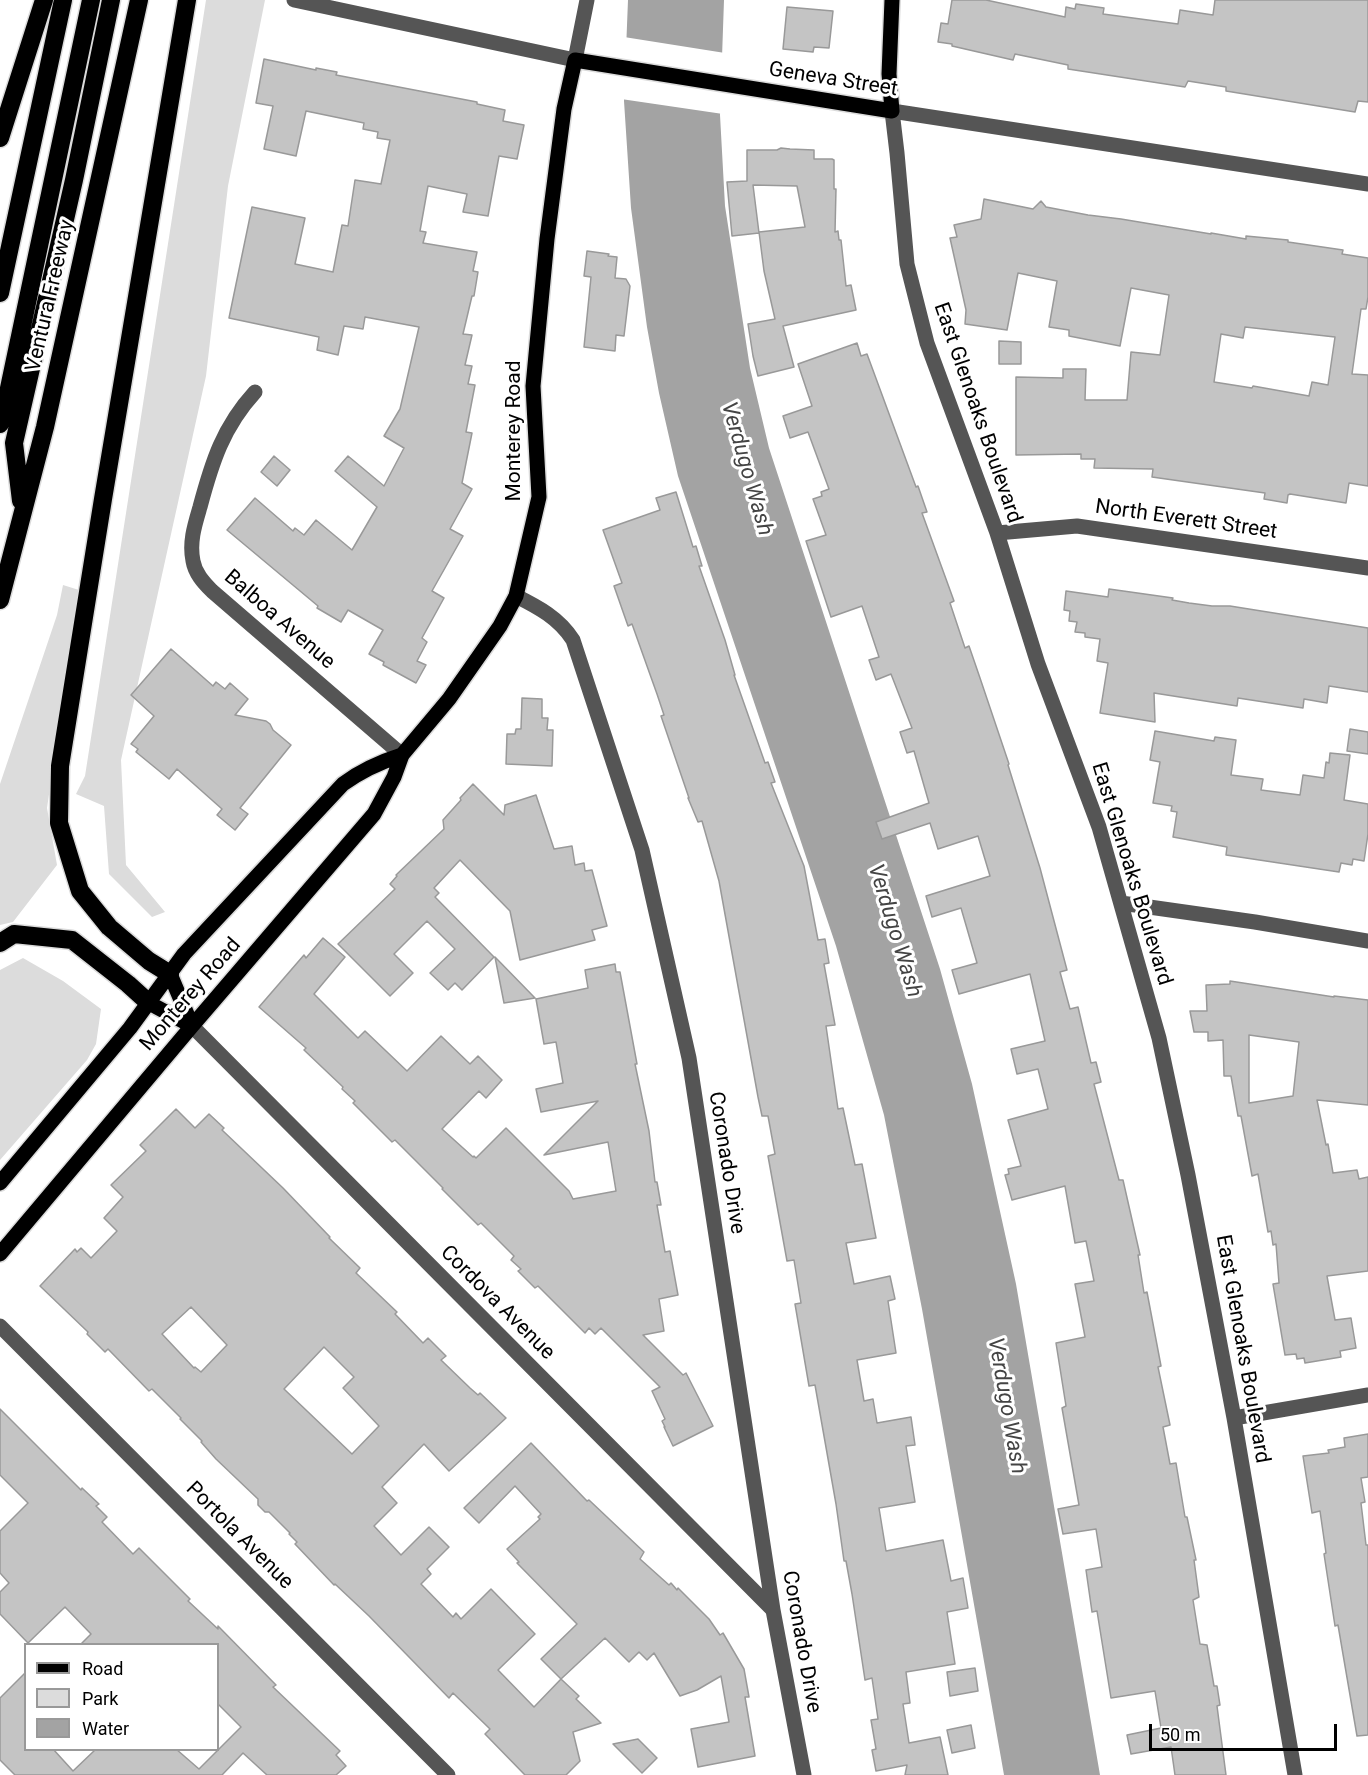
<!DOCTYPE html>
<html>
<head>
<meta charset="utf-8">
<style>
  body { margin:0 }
  #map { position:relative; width:1368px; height:1775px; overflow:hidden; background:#fff; font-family:Roboto,sans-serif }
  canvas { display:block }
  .legend { position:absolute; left:24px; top:1643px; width:195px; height:108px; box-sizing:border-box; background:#fff; border:2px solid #999; margin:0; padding:8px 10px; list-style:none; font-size:18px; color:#000 }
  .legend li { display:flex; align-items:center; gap:12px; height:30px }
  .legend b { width:30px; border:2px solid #999 }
  .scale { position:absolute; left:1149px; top:1724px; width:188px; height:27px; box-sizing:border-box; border:3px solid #000; border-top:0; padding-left:8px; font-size:18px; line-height:21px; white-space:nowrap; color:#000; -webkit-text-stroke:4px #fff; paint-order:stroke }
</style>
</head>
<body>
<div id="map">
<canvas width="1368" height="1775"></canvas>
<ul class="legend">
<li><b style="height:8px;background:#000"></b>Road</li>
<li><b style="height:16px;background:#dcdcdc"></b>Park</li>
<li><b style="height:16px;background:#a3a3a3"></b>Water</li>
</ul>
<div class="scale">50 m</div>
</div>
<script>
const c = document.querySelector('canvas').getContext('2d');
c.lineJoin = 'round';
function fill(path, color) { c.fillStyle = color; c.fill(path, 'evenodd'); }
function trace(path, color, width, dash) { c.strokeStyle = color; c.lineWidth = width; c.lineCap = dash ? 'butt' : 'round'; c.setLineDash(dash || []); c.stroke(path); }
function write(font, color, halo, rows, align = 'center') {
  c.font = font + ' Roboto,sans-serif'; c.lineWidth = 6; c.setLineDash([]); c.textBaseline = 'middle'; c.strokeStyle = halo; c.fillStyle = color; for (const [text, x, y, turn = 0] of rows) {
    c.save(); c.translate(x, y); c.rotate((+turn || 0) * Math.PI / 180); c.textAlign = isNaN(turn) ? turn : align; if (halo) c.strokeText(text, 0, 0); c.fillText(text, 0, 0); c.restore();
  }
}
fill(new Path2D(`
  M206,0H265L228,186L206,376L121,760L126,865L165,912L152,917L109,874L104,806L76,794L85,776Z
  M63,585L79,590L47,808L57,865L13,922L0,925V784L57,615Z
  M23,958L63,981L101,1009L96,1044L87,1060L0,1160V970Z`), '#dcdcdc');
fill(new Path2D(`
  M628,0H724L720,115L725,206L750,368L769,448L940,969L972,1084L1016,1284L1100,1775H1004L922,1309L884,1115L836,946L678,476L659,393L647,327L631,208L624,101Z`), '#a3a3a3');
fill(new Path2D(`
  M624,37L725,53L723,114L621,99Z`), '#fff');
const building = new Path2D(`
  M952,0H986L1065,17L1066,7L1075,9L1076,4L1104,8L1103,14L1178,24L1180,10L1213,15L1215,0H1368V102L1358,101L1355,112L1226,91V87L1188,81L1185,87L1068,69V65L1015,54L1013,60L952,46V44L938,42L941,23L948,24Z
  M787,7L833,11L829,48L814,47L813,52L783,49Z
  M264,59L316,70V68L337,72L336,75L477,102V104L505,110L503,121L524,125L517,159L499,156L488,216L463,212L467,194L428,186L420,231L426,232L423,243L477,252L473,271L478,272L474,296H472L463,334L472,335L465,365L472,366L468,384L475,385L466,432L472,433L462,483L472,489L450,529L463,536L432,591L444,598L422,638L427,642L417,661L426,665L416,683L383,665L384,662L369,654L383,630L348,610L341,622L317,608L318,606L227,530L255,498L293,531L295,528L304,535L316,520L352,550L377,507L335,471L348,456L384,486L404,448L384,436L400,409L419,327L365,317L363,329L344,326L338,355L317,350L319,337L229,318L252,207L305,218L295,264L333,272L342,225L348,226L355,180L381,184L390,140L377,138L378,132L363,129L364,123L306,111L296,156L264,149L273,106L256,103Z
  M781,148L790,149L814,150V159H832L834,160V189H836L835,232L838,231L839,240H841L846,286L851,285L856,310L783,326L794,367L758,376L753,356L748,324L775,319L764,271L759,232L805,227L797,186L753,185L759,233L732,236L727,182L747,181V150H777Z
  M984,199L1033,209L1041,201L1046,207L1088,215L1121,219L1211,234V233L1246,239V236L1288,240V242L1343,250L1342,254L1368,258V297L1366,309H1361L1352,374L1368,375V486L1349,483L1346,503L1290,494L1288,495L1287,503L1264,499L1265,493L1152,477L1153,469L1094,468L1095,459H1081V454L1016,455V377L1063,378V369H1086L1085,400H1127L1131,352L1160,355L1169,295L1131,288L1120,346L1069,336V330L1049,327L1057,281L1018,273L1007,330L965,324L966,310L950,238L957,237L954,225L981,219ZM1245,327L1335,337L1328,385L1312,382L1309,396L1253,386L1252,388L1214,382L1221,334L1243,338Z
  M587,251L609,254L608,256L617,257L615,278L626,279L630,286L624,336L616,335L615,351L584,347L591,277L584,276Z
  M999,341L1021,342V364H999Z
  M857,343L861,356L867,354L916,487L918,486L927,512L922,513L954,601L950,603L965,648L969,646L980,678L1009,764L1008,765L1040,868L1067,970L1060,972L1070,1009L1078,1007L1091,1063L1096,1062L1101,1082L1094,1084L1119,1180H1123L1140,1255H1138L1144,1293L1147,1292L1161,1366L1158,1367L1170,1425L1163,1427L1170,1464L1176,1463L1185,1517H1187L1196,1560H1194L1199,1597L1193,1600L1200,1644L1207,1645L1214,1686H1217L1220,1705L1217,1706L1226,1775H1175L1171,1747L1131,1754L1127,1735L1161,1728L1155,1691L1111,1698L1097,1611L1092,1612L1086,1570L1102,1567L1096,1529L1063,1534L1058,1509L1079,1505L1062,1408L1066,1406L1056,1343L1085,1337L1075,1284L1094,1281L1086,1241L1075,1243L1065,1186L1012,1200L1005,1175L1009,1174L1008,1169L1021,1166L1008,1120L1048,1109L1038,1069L1017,1074L1011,1049L1045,1041L1030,974L959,994L952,970L977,963L961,908L932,917L926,896L990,876L978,836L938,849L930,823L882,839L876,822L929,803L914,751L907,753L900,732L912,728L891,674L876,680L869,660L879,657L862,606L831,617L806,541L826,535L813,499L822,496L821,492L829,489L808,432L790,438L783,416L812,406L798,364Z
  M274,456L290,470L277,486L261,472Z
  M676,492L693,547L696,546L702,566H699L725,640L735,675H734L765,763L768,762L775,782L771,783L804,866L818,940L825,939L829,963L824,964L835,1025L826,1026L838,1109L843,1108L855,1165L862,1164L876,1238L846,1243L854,1284L890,1276L895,1299L888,1301L896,1353L857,1360L864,1401L873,1399L877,1423L911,1417L915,1445L906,1446L915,1502L879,1508L886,1551L943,1540L951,1581L963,1578L968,1608L947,1612L955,1664L906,1672L910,1703L903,1704L909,1743L940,1737L948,1775H905L907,1765L876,1771L872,1750L876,1749L871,1720L878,1719L872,1678L865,1680L852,1594L846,1561H844L836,1504L815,1385L809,1386L795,1304L801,1303L794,1260L787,1261L768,1156L775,1154L768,1116H762L758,1097L719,881L702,821L698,822L688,798H689L661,716L664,715L657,694L632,624L628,626L614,586L622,583L603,530L660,510L656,498Z
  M1109,589L1173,598L1172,600L1189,603L1212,606H1230L1368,628V692L1329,686L1327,703L1304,699L1303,708L1238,698L1237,706L1154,693L1155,722L1100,713L1108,663L1097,661L1100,639L1085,637V633L1075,632L1077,622L1069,621L1070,611L1064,610L1066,591L1108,597Z
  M171,649L213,686L216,682L225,689L230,683L248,699L235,715L266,721L270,724L273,730L291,745L240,808L248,814L235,830L217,815L222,809L177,769L169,779L136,752L138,749L131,744L154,716L131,695Z
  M522,698L542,699V718H548L547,730H553L552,766L506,764L507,734H515L516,729H521Z
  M1350,729L1368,732V754L1347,751Z
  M1155,731L1214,741L1215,737L1236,740L1231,775L1263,779L1261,790L1300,795L1303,775L1324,778L1326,762L1329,763L1330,753L1350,755L1344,800L1368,804V834L1364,861L1353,859L1352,865L1341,863L1339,872L1226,855L1227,847L1173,837L1177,812L1171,811L1172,806L1153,803L1160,762L1150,760Z
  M473,784L504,815L505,805L536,795L554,849L572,846L575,865L584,863L585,871L592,870L607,926L592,930L595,940L520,960L510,911L460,860L434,888L439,893L435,897L494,957L462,990L455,983L448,990L430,973L455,949L427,921L394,954L413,973L390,996L338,944L395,889L390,884L397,876L396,875L444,829L443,820L461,800L460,798Z
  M323,938L345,957L314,994L358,1038L365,1031L407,1071L441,1036L470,1064L478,1056L502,1080L486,1098L479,1091L442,1129L473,1157L474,1156L476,1158L506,1128L569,1191L573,1199L616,1191L608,1142L544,1155L598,1101L541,1112L536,1089L563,1083L556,1042L544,1044L536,999L588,988L585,970L615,964L616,972H620L637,1064H635L649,1131L655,1182H657L661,1205H657L665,1252L670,1251L678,1295L659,1299L664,1331L643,1335L683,1375L686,1373L713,1426L673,1446L664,1427H665L662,1421L665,1419L652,1391L660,1387L601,1328L595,1334L589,1328L585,1333L538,1286L535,1288L518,1271L521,1269L511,1260L514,1256L481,1223L478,1225L442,1189L443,1188L395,1140L392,1142L353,1103L355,1101L342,1089L343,1087L304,1050L306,1048L259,1007L304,955L306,958Z
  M495,957L535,998L504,1003Z
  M1230,981L1334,997V996L1368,1000V1105L1317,1100L1326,1145L1328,1144L1333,1173L1357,1170L1359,1179L1368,1177V1271L1327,1276L1335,1320L1351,1318L1356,1348L1340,1351L1341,1357L1305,1363L1304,1358L1297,1359L1296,1354L1285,1355L1273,1284L1279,1283L1276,1244L1273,1245L1271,1231L1268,1232L1258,1174L1252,1176L1241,1116H1238L1231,1076H1224L1223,1040L1208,1041V1032H1194L1190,1011H1207L1206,985L1230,984ZM1249,1035L1299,1042L1293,1096L1249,1103Z
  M176,1109L195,1128L209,1114L224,1128L222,1130L283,1188L330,1237L329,1238L360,1268L356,1273L397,1312L395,1314L423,1343L428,1338L446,1356L441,1360L470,1388L478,1395L480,1393L506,1418L449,1471L424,1444L382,1487L397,1503L374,1526L401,1555L429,1527L449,1547L427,1569L431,1574L421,1584L453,1617L456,1613L461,1619L491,1589L535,1634L498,1670L534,1707L561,1679L579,1696L576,1699L601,1723L573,1732L580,1761L566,1775H525L485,1734L490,1729L453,1693L449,1698L369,1616L335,1584L334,1585L295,1544L297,1542L289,1534L290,1533L269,1512H265L258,1505V1499L216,1459L201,1442L202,1441L180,1419L181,1418L152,1389L149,1391L108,1349L105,1352L87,1334L88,1332L40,1286L75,1249L77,1252L81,1248L91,1258L117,1231L104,1218L123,1197L111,1185L146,1151L140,1145ZM191,1307L227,1345L201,1372L195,1367L194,1368L162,1334ZM324,1347L354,1377L343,1388L379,1426L352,1454L284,1389Z
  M0,1409L81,1490L82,1488L99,1504L96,1506L107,1517L102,1522L133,1554L139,1548L190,1599L188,1601L218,1629V1626L276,1685L273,1687L340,1751L336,1755L346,1766L336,1775H267L243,1753L222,1775H15L0,1760V1698L26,1672V1749H53L73,1771L96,1749H176L199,1769L241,1727L218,1704V1644H81L91,1634L65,1607L28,1643L0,1614V1592L9,1583L0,1573V1531L28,1503L0,1475Z
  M1368,1434V1477L1361,1478L1365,1502L1361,1503L1366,1545H1368V1735L1357,1736L1338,1625L1335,1626L1324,1554L1326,1553L1320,1511L1312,1513L1303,1456L1329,1453L1328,1450L1345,1447L1344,1438Z
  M531,1443L587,1501L589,1500L644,1552L640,1559L669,1585L671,1583L677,1590L678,1588L709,1619L720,1635L723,1633L744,1669L749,1697H745L755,1756L698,1767L691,1729L729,1722L721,1676L697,1690L680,1696L654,1653L647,1660L639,1652L629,1662L605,1638L561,1679L541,1659L577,1624L517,1563L519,1562L507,1549L540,1519L538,1517L541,1514L515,1486L479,1523L464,1508Z
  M975,1668L978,1691L950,1696L947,1672Z
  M971,1725L975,1748L952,1753L947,1730Z
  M638,1739L657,1758L642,1773L613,1744Z`);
fill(building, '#c4c4c4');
trace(building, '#999', 1.5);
const major = new Path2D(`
  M170,974L192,1026
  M149,1003L192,1026
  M0,1183L130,1028L184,954L343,784C362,770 380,762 402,755
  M0,1254L192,1026L374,814L394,777L402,755L449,699L500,626L516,596L539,497L533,386L547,239L564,109L575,60L892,111L889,74L892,0`);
const highway = new Path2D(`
  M0,138L44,0
  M0,293L63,0
  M0,424L8,393L91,0
  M21,501L14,443L74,180L111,0
  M0,600L45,427L139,0
  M0,943L14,934L72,940L128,984L149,1003
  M170,974L149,961L109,927L80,891L59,823L60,766L103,499L187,0`);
trace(major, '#dbdbdb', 18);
trace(highway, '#dbdbdb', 21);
trace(new Path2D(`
  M294,0L575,60L587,0
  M255,392C223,427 212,462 200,507C195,524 189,542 193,561C195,573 203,582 212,591L402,755
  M997,533L1077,526L1368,568
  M516,596C538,607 559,618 573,640L642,850L689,1058L773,1610L804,1775
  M1121,903L1255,922L1368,941
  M192,1026L773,1610
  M0,1326L448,1775
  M1234,1418L1368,1395
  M1295,1775L1234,1418L1188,1175L1159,1038L1099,827L1038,664L997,533L927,343L907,264L897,153L892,111L1368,184`), '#555', 15);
trace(major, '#000', 15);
trace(highway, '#000', 18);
write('21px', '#000', '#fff', [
  ["Geneva Street",833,80,9],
  ["Ventura Freeway",51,296,-77],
  ["East Glenoaks Boulevard",977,413,71],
  ["Monterey Road",515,431,-90],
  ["North Everett Street",1186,520,8],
  ["Balboa Avenue",279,620,41],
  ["East Glenoaks Boulevard",1131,874,73],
  ["Monterey Road",191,995,-49],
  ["Coronado Drive",726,1163,81],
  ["Cordova Avenue",497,1303,45],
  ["East Glenoaks Boulevard",1242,1349,80],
  ["Portola Avenue",239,1536,45],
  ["Coronado Drive",801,1642,80]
]);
write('italic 22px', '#444', '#fff', [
  ["Verdugo Wash",746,469,74],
  ["Verdugo Wash",894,931,73],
  ["Verdugo Wash",1006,1406,80]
]);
</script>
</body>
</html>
